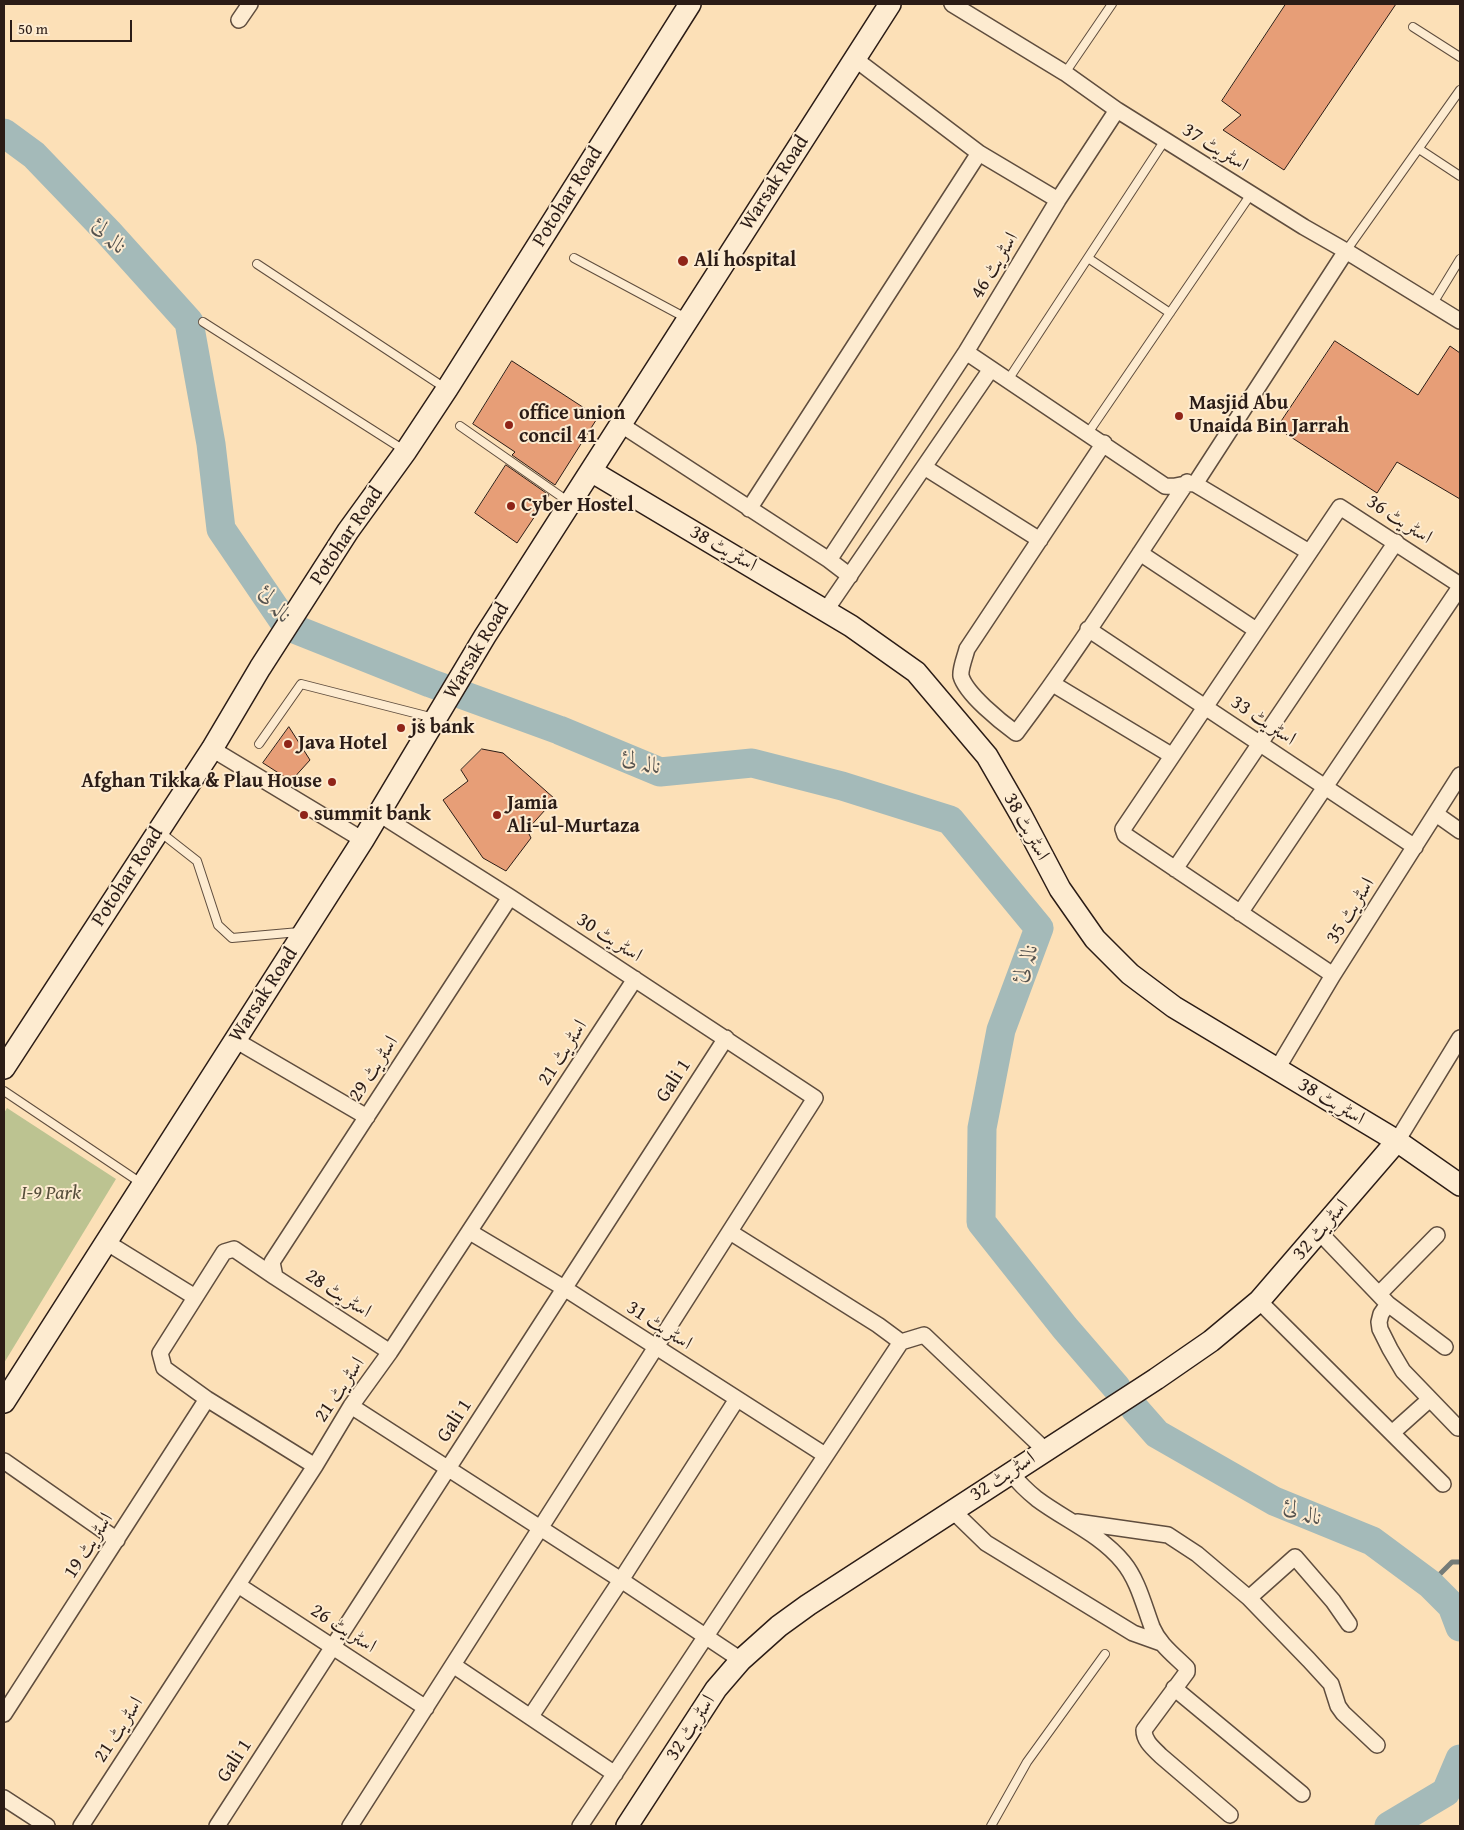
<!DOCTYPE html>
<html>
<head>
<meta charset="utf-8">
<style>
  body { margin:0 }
  #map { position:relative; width:1464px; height:1830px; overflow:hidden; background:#fce0b7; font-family:"Gentium Book Plus",serif }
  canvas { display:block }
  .frame { position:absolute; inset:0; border:5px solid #2b1c16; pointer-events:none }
  .scale { position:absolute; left:10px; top:20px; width:122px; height:22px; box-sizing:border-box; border:2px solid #2b1c16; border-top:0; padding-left:6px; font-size:15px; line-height:18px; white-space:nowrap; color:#2b1c16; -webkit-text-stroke:4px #fdebd0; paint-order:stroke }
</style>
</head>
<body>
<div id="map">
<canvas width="1464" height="1830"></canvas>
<div class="frame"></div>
<div class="scale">50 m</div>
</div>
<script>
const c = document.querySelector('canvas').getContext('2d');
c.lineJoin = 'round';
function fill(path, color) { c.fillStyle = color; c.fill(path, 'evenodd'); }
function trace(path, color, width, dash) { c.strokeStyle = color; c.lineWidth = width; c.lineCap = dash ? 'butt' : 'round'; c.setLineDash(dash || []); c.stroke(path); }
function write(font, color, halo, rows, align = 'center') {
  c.font = font + ' "Gentium Book Plus",Amiri,serif'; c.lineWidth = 4; c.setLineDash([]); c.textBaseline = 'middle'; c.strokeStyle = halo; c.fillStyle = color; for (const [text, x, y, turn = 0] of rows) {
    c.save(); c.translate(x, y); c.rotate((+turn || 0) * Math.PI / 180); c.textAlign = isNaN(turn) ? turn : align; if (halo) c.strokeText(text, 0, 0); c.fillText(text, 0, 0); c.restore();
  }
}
fill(new Path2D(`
  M7,1108L116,1179L4,1363V1113Z`), '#bcc391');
trace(new Path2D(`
  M1430,1584L1452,1562H1460`), '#747b78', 5);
trace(new Path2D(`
  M4,133L34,155L108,232L189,322L211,444L221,529L287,626L430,683L559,730L660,772L752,763L842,786L950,820L1039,928L1001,1030L982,1128L981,1222L1065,1328L1116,1387
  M1135,1409L1157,1434L1274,1501L1372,1541L1430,1584L1452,1606L1460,1627
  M1389,1826L1446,1792L1460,1759`), '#a4bab9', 29);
const building = new Path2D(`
  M1286,4H1396L1284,170L1223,130L1241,115L1222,101Z
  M1335,341L1418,395L1450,346L1460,353V499L1397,462L1377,493L1277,428Z
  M512,361L598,417L555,485L512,455L515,452L473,424Z
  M506,465L549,495L517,543L475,513Z
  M289,727L310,760L291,781L263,763Z
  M482,749L503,753L555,799L527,830L531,838L506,871L483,858L443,800L468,781L461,770Z`);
fill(building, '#e79e77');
trace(building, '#2b1c16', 1);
const lane = new Path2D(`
  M1413,27L1460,57
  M1065,73L1112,4
  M1419,149L1460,176
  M1346,251L1460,90
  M574,258L686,318
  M1088,258L1170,313
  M257,264L445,388
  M1432,305L1460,259
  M203,322L404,450
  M1008,380L1165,140
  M460,426L569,502
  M1088,433L1251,194
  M259,744L301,684L434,718
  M160,832L197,861L218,925L232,938L299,932
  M4,1091L141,1183
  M991,1826L1027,1762L1105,1654`);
const street = new Path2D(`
  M952,4L1065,73L1117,110L1304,227L1346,251L1460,321
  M239,20L250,4
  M855,59L979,153L1058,200
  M966,352L1165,486C1177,488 1184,482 1195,484L1309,552
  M620,424L829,560L850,576
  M1104,443L967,649C965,657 960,669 961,676C966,694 1001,722 1016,733C1077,652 1131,566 1187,482
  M924,467L1040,540
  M1195,484L1346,251
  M749,509L979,153
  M1140,553L1256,630
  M829,560L966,352L1058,200L1117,110
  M826,610L991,369
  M1088,629L1415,847
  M1053,684L1171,755
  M212,749L363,840
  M1436,814L1460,831
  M1175,869L1396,542
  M1240,913L1460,587
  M1333,975L1125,835L1123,829L1340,507L1460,585
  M235,1040L367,1117
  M1277,1069L1333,975L1460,775
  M1397,1141L1460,1038
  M470,1232L564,1288L825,1455
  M1320,1233L1388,1304L1445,1347
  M106,1242L195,1297
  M275,1277L234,1249L224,1252L160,1353L164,1368L207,1399L315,1466
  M1379,1294L1437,1235
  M1259,1301L1443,1484
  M1388,1304L1381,1314L1379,1322L1380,1329L1390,1349L1403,1371L1458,1428
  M901,1342L924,1335L1045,1450
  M390,1352L275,1277L272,1262L510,897
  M351,1406L621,1580L741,1660
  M1392,1433L1430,1399
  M4,1461L117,1540
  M1010,1472C1018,1482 1027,1491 1037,1499C1065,1520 1100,1534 1123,1562C1138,1580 1144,1606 1152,1627C1159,1644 1174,1655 1187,1668V1672L1144,1730C1144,1741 1153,1748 1161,1756L1230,1815
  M952,1510L986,1543L1133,1633L1161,1643
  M1077,1522L1168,1535L1197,1554L1249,1598L1309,1660L1331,1684L1338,1706L1343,1713L1377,1745
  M238,1585L426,1708
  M1249,1598L1295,1557L1333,1601L1349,1624
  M453,1665L615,1774
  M1174,1688L1302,1794
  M4,1714L207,1399
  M531,1716L621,1580L737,1399
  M4,1798L47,1826
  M81,1826L315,1466L351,1406L390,1352L635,979
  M217,1826L726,1038
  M350,1826L815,1098L510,897L379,814
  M580,1826L901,1342L878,1325L730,1232`);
const secondary = new Path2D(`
  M591,471L851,626L916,672L987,756L1021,815L1060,889L1095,939L1130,974L1174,1007L1397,1141L1460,1185
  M4,1068L212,749L260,668L348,531L406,451L447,389L690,4
  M4,1402L363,840L485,636L890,4
  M627,1826L716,1689L741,1660L779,1626L808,1605L1156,1379L1211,1341L1259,1301L1397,1141`);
trace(lane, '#5f4d3e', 10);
trace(street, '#5f4d3e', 18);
trace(secondary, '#2b1c16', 24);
trace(lane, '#fdebd0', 8);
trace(street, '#fdebd0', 15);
trace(secondary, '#fdebd0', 21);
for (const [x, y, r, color] of [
  [683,261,6,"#8f2418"],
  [1179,416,5,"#8f2418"],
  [509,425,5,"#8f2418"],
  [511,506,5,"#8f2418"],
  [401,728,5,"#8f2418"],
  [288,744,5,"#8f2418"],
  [332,782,5,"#8f2418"],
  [304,815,5,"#8f2418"],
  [497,815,5,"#8f2418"]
]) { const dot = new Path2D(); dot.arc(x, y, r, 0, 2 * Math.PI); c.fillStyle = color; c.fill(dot); trace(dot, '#fdebd0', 2); }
write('20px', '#2b1c16', '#fdebd0', [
  ["اسٹریٹ 37",1215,148,32],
  ["Warsak Road",775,183,-57],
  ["Potohar Road",568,197,-58],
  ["اسٹریٹ 46",995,266,-59],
  ["اسٹریٹ 36",1399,520,33],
  ["Potohar Road",347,536,-56],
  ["اسٹریٹ 38",723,549,30],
  ["Warsak Road",477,651,-59],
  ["اسٹریٹ 33",1263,721,34],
  ["اسٹریٹ 38",1026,827,61],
  ["Potohar Road",128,877,-57],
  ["اسٹریٹ 35",1351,911,-58],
  ["اسٹریٹ 30",609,938,33],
  ["Warsak Road",264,995,-57],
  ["اسٹریٹ 21",563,1053,-57],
  ["اسٹریٹ 29",374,1069,-57],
  ["Gali 1",674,1081,-57],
  ["اسٹریٹ 38",1331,1102,31],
  ["اسٹریٹ 32",1321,1230,-49],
  ["اسٹریٹ 28",338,1294,33],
  ["اسٹریٹ 31",659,1326,33],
  ["اسٹریٹ 21",340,1390,-56],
  ["Gali 1",455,1421,-57],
  ["اسٹریٹ 32",1003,1477,-33],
  ["اسٹریٹ 19",89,1546,-57],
  ["اسٹریٹ 26",343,1629,33],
  ["اسٹریٹ 32",691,1728,-57],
  ["اسٹریٹ 21",119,1730,-57],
  ["Gali 1",235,1761,-57]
]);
write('bold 20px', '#2b1c16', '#fdebd0', [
  ["Ali hospital",694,261],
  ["Masjid Abu",1189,404],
  ["Unaida Bin Jarrah",1189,427],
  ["office union",519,414],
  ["concil 41",519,437],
  ["Cyber Hostel",521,506],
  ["js bank",411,728],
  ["Java Hotel",298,744],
  ["Afghan Tikka & Plau House",322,782,"right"],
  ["Jamia",507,804],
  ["Ali-ul-Murtaza",507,827],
  ["summit bank",314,815]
], 'left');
write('italic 20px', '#564e3b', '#fdebd0', [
  ["I-9 Park",51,1194]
]);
write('italic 21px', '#55534f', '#fdebd0', [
  ["نالہ لئ",109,237,47],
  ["نالہ لئ",275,605,52],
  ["نالہ لئ",642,763,17],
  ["نالہ لئ",1026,963,-69],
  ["نالہ لئ",1303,1513,22]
]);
</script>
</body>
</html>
